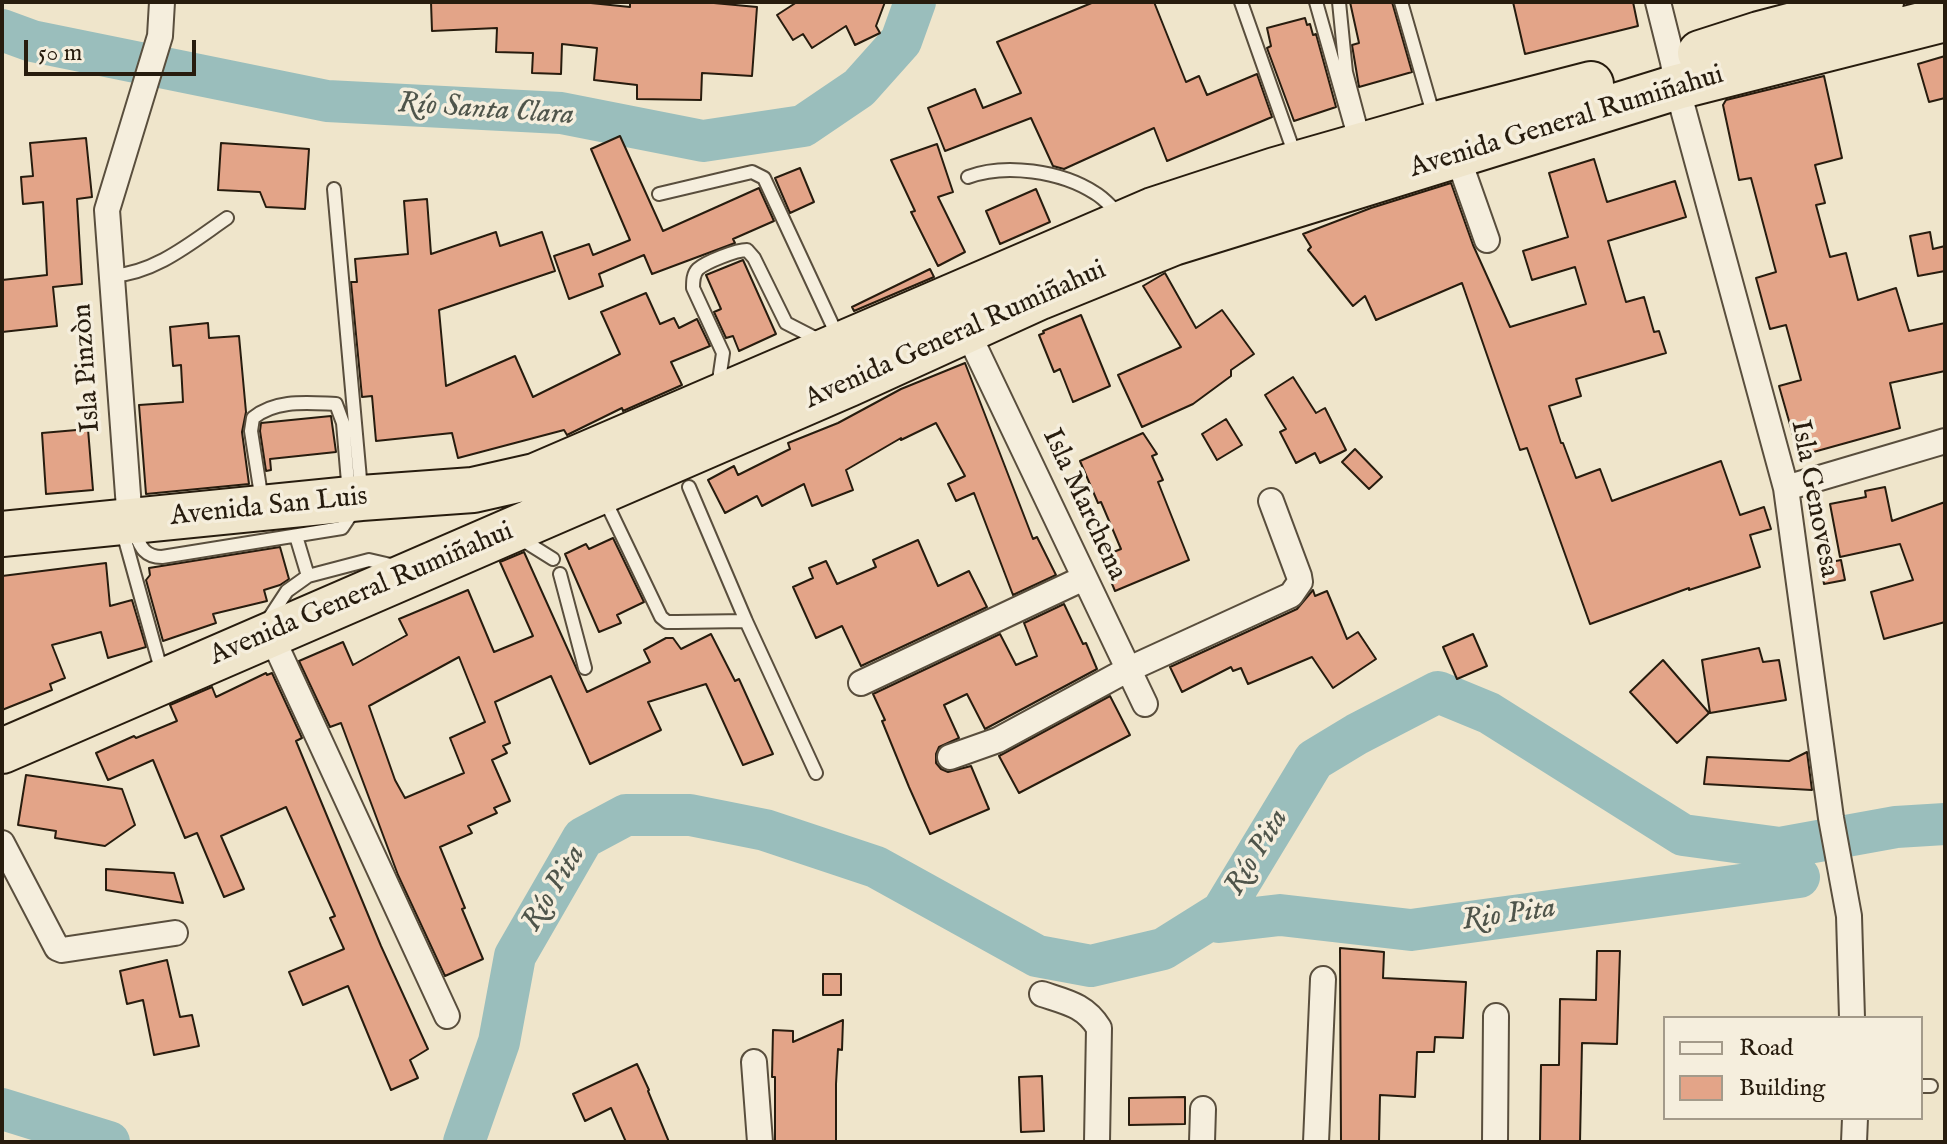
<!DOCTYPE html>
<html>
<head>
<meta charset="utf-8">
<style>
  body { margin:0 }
  #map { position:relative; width:1947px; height:1144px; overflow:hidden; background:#efe5cb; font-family:"IM FELL English",serif }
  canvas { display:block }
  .frame { position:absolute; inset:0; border:4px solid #271c0e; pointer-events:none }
  .legend { position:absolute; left:1663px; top:1016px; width:260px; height:104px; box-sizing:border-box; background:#f5eedd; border:2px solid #a39a8a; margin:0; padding:10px 14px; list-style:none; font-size:24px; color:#271c0e }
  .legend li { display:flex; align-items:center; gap:16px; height:40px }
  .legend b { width:40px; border:2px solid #a39a8a }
  .scale { position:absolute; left:24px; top:40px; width:172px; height:36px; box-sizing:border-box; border:4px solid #271c0e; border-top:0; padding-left:10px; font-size:24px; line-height:28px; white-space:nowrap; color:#271c0e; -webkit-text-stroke:6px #f5eedd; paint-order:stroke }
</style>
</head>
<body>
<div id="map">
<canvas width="1947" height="1144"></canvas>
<div class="frame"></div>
<ul class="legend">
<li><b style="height:10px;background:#f5eedd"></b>Road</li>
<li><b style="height:22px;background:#e3a488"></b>Building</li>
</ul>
<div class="scale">50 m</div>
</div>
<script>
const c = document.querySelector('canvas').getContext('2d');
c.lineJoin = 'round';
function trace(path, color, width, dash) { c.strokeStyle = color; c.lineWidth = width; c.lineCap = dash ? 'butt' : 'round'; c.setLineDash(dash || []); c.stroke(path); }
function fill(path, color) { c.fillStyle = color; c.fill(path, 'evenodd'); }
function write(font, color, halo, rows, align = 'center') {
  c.font = font + ' "IM FELL English",serif'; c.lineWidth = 7; c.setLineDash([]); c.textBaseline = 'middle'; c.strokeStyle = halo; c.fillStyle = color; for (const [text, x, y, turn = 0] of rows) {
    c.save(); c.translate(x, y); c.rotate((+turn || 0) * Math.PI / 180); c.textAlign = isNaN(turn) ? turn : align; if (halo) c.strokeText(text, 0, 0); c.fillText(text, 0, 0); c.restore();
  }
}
trace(new Path2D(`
  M2,30L32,41L327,101L561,113L703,141L803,126L859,88L901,41L915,2
  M1219,922L1280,915L1411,930L1799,877
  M2,1109L109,1142
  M464,1142L499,1042L515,956L583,838L626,815H690L765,830L876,867L1037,956L1091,966L1163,949L1222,912L1314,760L1357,734L1438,692L1489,713L1683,835L1780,848L1896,827L1945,824`), '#9abebc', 42);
const building = new Path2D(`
  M431,2H581L630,7V2H703L757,7L752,76L702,73L701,100L637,99V85L594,80L597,48L562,44L561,74L532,73L533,53L496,52L497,28L432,31Z
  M797,2H885L876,26L880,33L855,45L846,26L812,48L803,34L793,40L777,15Z
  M1094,2H1154L1186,82L1199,76L1207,95L1257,74L1272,117L1167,161L1154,128L1064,169L1053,166L1031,118L945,151L928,108L975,89L983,108L1021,93L997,42Z
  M1350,2H1392L1412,72L1359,87L1352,45L1359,43Z
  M1513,2H1633L1638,26L1525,54Z
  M1305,18L1307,25L1310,24L1313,35L1316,34L1336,107L1294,121L1267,48L1271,46L1267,28Z
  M1945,56V98L1929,102L1918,64Z
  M1824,76L1842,158L1815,165L1825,203L1816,205L1830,257L1846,253L1858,300L1896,288L1909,331L1945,323V371L1890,383L1900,428L1799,456L1779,386L1801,380L1786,325L1770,329L1756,278L1776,272L1751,178L1739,180L1723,105L1726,100Z
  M620,136L663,231L759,188L774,221L733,239L735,243L652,274L644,255L599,274L603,286L569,299L554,256L589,244L593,255L630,240L591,149Z
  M86,138L92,197L77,199L82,284L53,287L57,326L2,332V280L47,275L43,202L23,204L21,177L33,176L30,143Z
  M221,143L309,149L305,209L266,207L260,192L218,190Z
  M937,144L953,192L938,197L965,252L938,266L911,212L915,211L891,160Z
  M1594,159L1607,202L1675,181L1686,217L1608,241L1626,302L1644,297L1654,332L1659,331L1666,353L1576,379L1581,396L1549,406L1561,443H1563L1576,478L1600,469L1612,501L1721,461L1740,515L1764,507L1771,529L1750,535L1760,567L1689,590V588L1590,624L1527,448L1520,450L1462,283L1376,320L1365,296L1353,306L1308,250L1311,247L1303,234L1371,208L1451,183L1473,245L1510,327L1586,304L1575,267L1532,280L1523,251L1568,237L1549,173Z
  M800,168L814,202L790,213L775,178Z
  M1036,189L1050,222L1000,244L986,211Z
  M427,199L431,254L496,232L500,246L542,232L555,271L439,310L446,386L515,356L533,397L620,354L601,312L646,293L660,324L674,318L679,328L697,319L710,346L671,362L682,385L623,411L622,408L567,435L564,430L458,458L452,433L376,441L372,396L362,397L351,282H357L355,259L408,254L404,201Z
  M1930,232L1933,249L1945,246V271L1918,276L1910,236Z
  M743,260L776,334L739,351L733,336L726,338L714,312L721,309L706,275Z
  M930,269L934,277L854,311L852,307Z
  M1165,273L1196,328L1222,310L1254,354L1231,370V376L1193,404L1142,427L1118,375L1181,347L1143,286Z
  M1081,315L1110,386L1073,402L1060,369L1054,372L1039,335L1044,333L1043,331Z
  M208,323L209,338L239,336L246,412L242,432L249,484L146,494L139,405L183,402L181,365L173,366L170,327Z
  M965,363L1033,539L1037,537L1056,575L1013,595L974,493L956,501L948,484L965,476L936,423L901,440V438L846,470L853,490L812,506L804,484L762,506L757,496L725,513L708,480L734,466L738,475L790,449L788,443L838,423L901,389Z
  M1293,377L1316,413L1325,408L1346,450L1320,463L1315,453L1296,463L1280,432L1286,429L1265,395Z
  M331,416L336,452L270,459L271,470L266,471L260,431L261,423Z
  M1226,419L1242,445L1217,460L1202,434Z
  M88,429L93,490L46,494L42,433Z
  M1143,433L1157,454L1152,456L1163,480L1158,482L1189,560L1115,591L1101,557L1121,549L1101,502L1098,503L1080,461Z
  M1355,449L1382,477L1369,489L1342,462Z
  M1885,487L1892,521L1945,502V622L1884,639L1871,592L1913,580L1900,544L1840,557L1830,504L1866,497L1865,491Z
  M613,538L644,602L617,615L621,623L599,632L565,554L586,544L589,549Z
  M918,540L938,586L969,571L987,607L861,666L842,626L816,638L793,587L813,578L809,568L826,561L837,584L876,567L873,560Z
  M280,547L289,579L280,585L264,590L267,601L213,614L216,623L163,641L146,580L150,575L149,568Z
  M524,552L587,692L650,662L644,650L666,638H673L681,649L711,634L735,681L739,679L773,754L743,765L706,684L648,702L661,730L590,764L551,676L495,702L510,743L503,746L507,753L492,760L510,801L494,808L497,813L468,826L472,833L440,847L465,908L462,909L483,959L445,976L398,875L341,723L330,727L299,661L343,642L353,665L407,635L399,619L468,590L494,652L533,636L500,562ZM459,657L485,722L450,738L464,773L405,798L395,780L369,706Z
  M1841,560L1845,580L1824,584L1821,564Z
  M106,563L110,606L132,600L146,647L108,658L101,632L52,645L65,678L50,684L52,690L2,710V576Z
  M1313,590L1315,596L1327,591L1347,639L1358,632L1376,659L1333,688L1312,657L1248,684L1241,668L1233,671L1231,667L1182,692L1170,667L1297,609Z
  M1064,604L1083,644L1086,643L1097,669L985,729L967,694L944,705L959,738L939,747L936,754V763L941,769L948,772L971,766L989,809L930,834L909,787L882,721L885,720L873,694L1000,634L1016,665L1037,656L1024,623Z
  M1473,634L1487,666L1457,679L1443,647Z
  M1759,648L1763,662L1779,660L1786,700L1710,713L1702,660Z
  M1663,660L1709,713L1677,743L1630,692Z
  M266,673L267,675L272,673L302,738L296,741L315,787L381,946L428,1049L410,1060L418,1078L391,1090L348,986L303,1005L289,972L344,949L330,918L335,916L286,807L221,836L244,889L224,897L197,833L185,838L153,760L108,780L96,753L134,736L136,738L177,721L170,705L212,687L216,697Z
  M1110,696L1130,735L1019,793L999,756Z
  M1807,752L1812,790L1704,784L1707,757L1789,761Z
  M26,775L122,789L135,825L105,846L55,838L56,831L18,825Z
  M106,869L174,873L183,903L106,890Z
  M1340,948L1384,952L1383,978L1466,982L1463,1038L1435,1037L1434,1052H1417L1415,1097L1380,1095L1379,1142H1341Z
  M1597,951H1620L1617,1044L1582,1043L1580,1142H1540L1541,1065H1559L1560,999L1596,1000Z
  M167,960L180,1017L192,1015L199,1046L154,1055L143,1000L127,1004L120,971Z
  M823,974H841V995H823Z
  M843,1020L842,1050L838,1049L836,1084V1142H775V1077H772L773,1030L793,1031V1042Z
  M637,1064L649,1090L648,1091L669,1142H626L611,1108L585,1121L573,1094Z
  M1042,1076L1044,1131L1021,1132L1019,1077Z
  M1185,1097V1124L1129,1125V1098Z`);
fill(building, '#e3a488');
trace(building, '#271c0e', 2);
const lane = new Path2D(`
  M1241,2L1296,158
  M1316,2L1355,140
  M1339,2L1346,72L1363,136
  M1401,2L1434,117
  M968,177C1005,163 1061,171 1095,193C1104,198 1111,207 1119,214
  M334,189L361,490
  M659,194L752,172L764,178L838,337
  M111,276C156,273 192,242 227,218
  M718,387L723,353L693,288C693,281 693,274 698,269C706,262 736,250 747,250L754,258L786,323L821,341
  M689,487L746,621L816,773
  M604,498L661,617L667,622H677L746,621
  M262,501L251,431L253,418C276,399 308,403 336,404L343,423L349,494
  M122,529L162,673
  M133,529C140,545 143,557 162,557L342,528L354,510
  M523,533L529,544L553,559
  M296,536L308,576
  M560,574L585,668
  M268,620L287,591L308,576L369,560L395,566
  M1921,1086H1931`);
const street = new Path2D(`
  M1658,2L1673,62L1677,87L1786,488L1831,818L1849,916L1852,1018
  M1457,155L1487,240
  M967,331L1145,704
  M1786,488L1945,441
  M130,522L107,210L160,36L162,2
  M270,633L447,1016
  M861,683L1084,578
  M950,757L998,740L1127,670L1291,595L1300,582L1299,576L1271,501
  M2,843L57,948L62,950L175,933
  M1042,994C1066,1002 1085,1005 1099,1028L1097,1142
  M754,1062L760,1142
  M1202,1142L1203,1109
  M1316,1142L1323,979
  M1495,1142L1496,1016
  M1854,1142L1855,1118`);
const highway = new Path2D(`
  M1700,53L1759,34L1881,2
  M2,534L361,498L473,490L535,476L1153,210L1275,170L1436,124L1591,84
  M2,751L849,384L1040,297L1173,243L1677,87L1945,19`);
trace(lane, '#594e3d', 16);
trace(street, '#594e3d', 28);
trace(highway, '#271c0e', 48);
trace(lane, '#f5eedd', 12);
trace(street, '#f5eedd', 24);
trace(highway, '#efe5cb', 44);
write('28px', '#271c0e', '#f5eedd', [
  ["Avenida General Rumiñahui",1567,123,-17],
  ["Avenida General Rumiñahui",956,336,-24],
  ["Isla Pinzòn",88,368,-94],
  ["Isla Genovesa",1813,499,79],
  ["Isla Marchena",1083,505,65],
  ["Avenida San Luis",269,508,-6],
  ["Avenida General Rumiñahui",362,595,-23]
]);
write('italic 30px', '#4f554b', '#f5eedd', [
  ["Río Santa Clara",486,111,4],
  ["Río Pita",1258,853,-59],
  ["Río Pita",555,889,-59],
  ["Rio Pita",1509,916,-8]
]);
</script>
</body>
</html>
